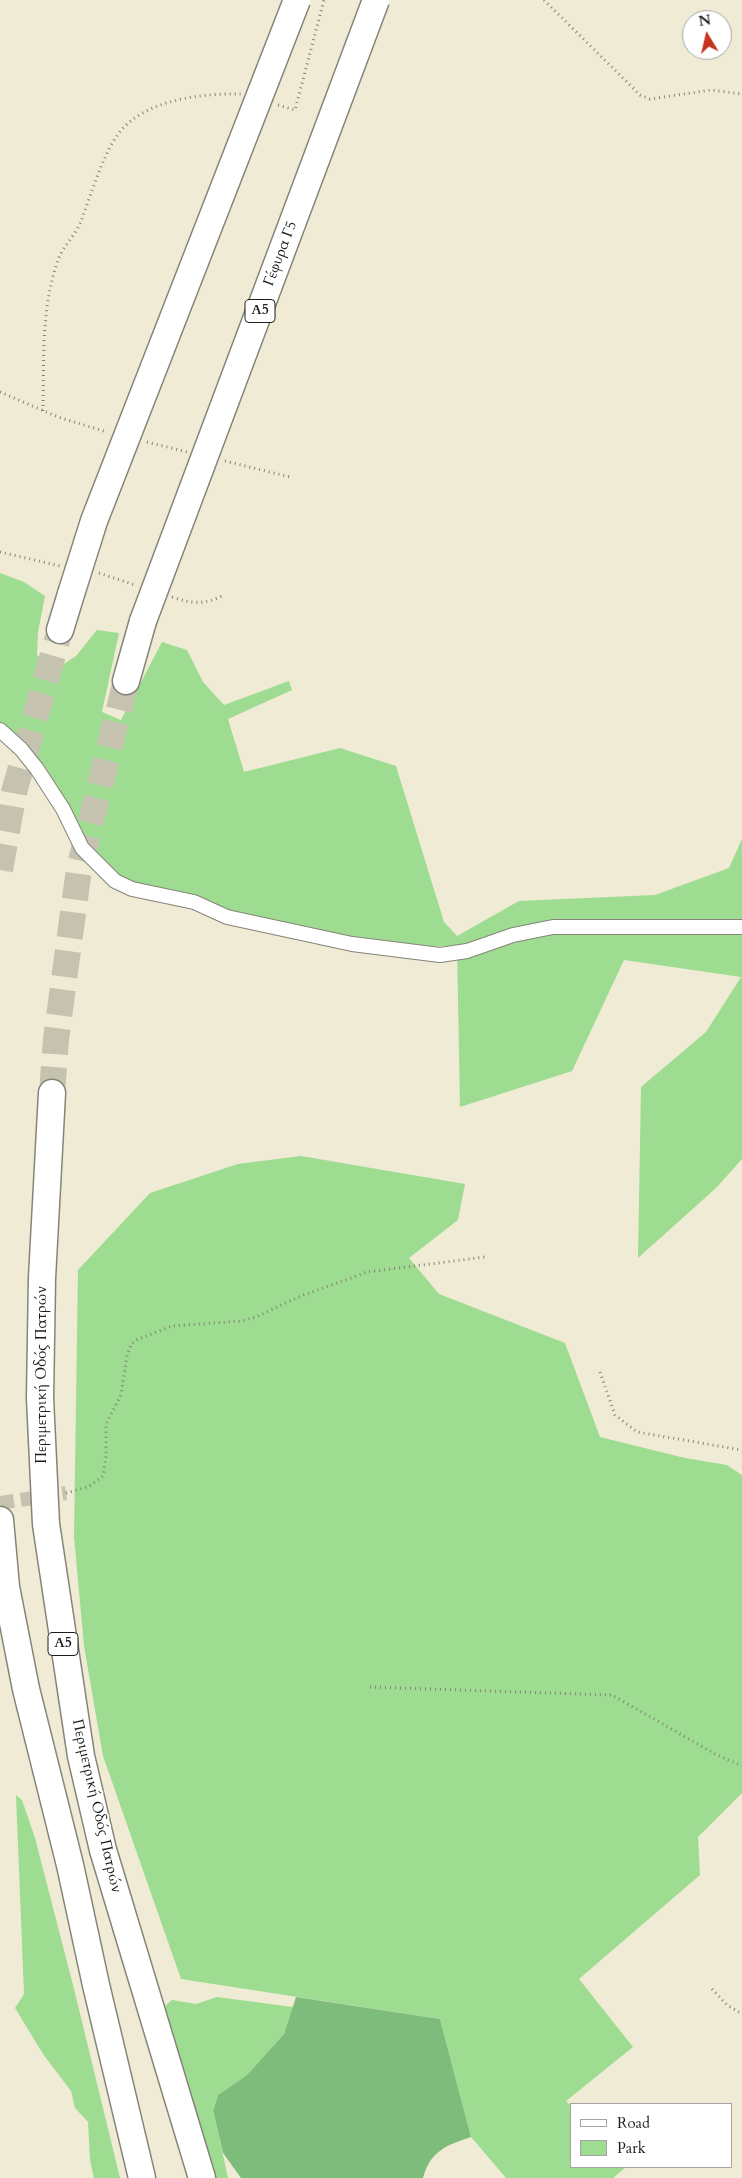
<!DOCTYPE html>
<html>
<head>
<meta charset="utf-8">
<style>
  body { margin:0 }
  #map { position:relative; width:742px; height:2178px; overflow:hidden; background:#efebd4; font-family:Cardo,serif }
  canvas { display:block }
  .legend { position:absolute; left:570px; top:2103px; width:162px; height:65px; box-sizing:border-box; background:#fff; border:1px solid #a4a4a4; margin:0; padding:6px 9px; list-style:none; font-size:15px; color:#1c1c1c }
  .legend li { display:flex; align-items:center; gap:10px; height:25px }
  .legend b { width:25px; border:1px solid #a4a4a4 }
  .north { position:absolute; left:682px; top:10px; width:50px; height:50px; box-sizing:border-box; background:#fff; border:1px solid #a4a4a4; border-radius:50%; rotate:351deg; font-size:14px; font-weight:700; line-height:20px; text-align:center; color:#1c1c1c }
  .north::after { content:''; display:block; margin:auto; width:18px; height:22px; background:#c8321e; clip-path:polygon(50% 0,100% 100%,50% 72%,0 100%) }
</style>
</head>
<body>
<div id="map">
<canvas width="742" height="2178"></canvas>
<ul class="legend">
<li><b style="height:6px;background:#fff"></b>Road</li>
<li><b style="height:14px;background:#9ddc91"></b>Park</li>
</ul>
<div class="north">N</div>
</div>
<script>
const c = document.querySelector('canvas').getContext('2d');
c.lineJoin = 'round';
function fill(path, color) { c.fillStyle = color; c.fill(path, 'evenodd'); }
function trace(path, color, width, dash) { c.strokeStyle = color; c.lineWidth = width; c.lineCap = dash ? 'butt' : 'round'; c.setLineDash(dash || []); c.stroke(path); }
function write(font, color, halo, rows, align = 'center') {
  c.font = font + ' Cardo,serif'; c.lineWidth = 4; c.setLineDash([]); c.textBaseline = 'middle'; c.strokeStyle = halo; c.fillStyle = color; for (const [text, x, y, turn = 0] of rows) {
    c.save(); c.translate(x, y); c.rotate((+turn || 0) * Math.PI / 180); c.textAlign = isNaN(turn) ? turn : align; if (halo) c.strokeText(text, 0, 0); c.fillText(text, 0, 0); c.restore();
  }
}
fill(new Path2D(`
  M0,573L24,582L45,596L38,632L37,655L56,669L76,656L97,630L119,633L102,712L121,720L162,642L187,650L203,682L224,705L289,681L292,690L228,719L244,772L340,748L396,766L444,922L457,936L519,901L655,895L729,868L742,839V1159L716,1188L638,1258L641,1087L706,1032L741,977L624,960L572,1071L460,1107L457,945C432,949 407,943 382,940C294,930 211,907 126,882L111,871L78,833L57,786L33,754L0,723Z
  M301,1156L465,1184L458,1220L409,1258L439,1294L565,1343L600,1437L685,1458L727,1465L742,1475V1793L698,1837L700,1875L579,1979L633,2047L566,2101L571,2106V2167H626L613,2178H506L471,2137L440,2019L181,1979L103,1756L84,1646L74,1537L78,1270L150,1193L238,1164Z
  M16,1795L22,1800L35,1838L74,1989L120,2178H94L90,2160L88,2122L75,2108L71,2091L43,2054L15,2008L24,1994Z
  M217,1997L293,2007L284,2034L247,2075L218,2095L213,2109L228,2178H214L165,2006L172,2000L196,2004Z`), '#9ddc91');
fill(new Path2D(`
  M296,1997L440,2019L471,2137C447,2145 430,2151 423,2178H241L223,2153L213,2110L218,2095L247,2075L284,2034Z`), '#7ebc7b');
trace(new Path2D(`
  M0,1503L66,1493`), '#c5c2af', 14, [14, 7]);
trace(new Path2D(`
  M0,870L14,792L60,630
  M52,1093L56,1039L79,869L126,681`), '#c5c2af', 26, [26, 13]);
const street = new Path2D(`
  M0,730L21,749L37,769L63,809L82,848L115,881L132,889L194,902L227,917L352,944L440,955L467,951L513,935L553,927H742`);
const highway = new Path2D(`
  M60,630L71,594
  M126,681L143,621
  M52,1093L42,1278L40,1398L46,1524L81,1756L103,1850L202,2178
  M0,1520L6,1587L26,1689L70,1865L96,1985L142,2178`);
trace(street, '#868478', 16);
trace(highway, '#868478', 29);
trace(new Path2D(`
  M544,0L640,95L650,99L711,90L742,94
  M278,105L295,110L324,0
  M0,392L58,417L107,432
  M43,411C44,361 41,308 58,260C63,246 76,235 81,221C91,195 101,160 116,137C140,100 201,93 241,94
  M147,442L187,452
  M225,461L290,477
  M0,552L60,566
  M99,573L135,585
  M172,597C192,604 205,605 224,595
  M600,1372L615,1415L637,1432L742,1450
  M66,1493L88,1487L103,1476L106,1456V1424L121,1395L127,1356L131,1345L136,1340L172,1326L242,1321L256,1317L296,1298L367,1272L485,1257
  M370,1687L612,1695L717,1755L742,1766
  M712,1989L727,2005L742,2014`), '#868478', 3, [1, 4]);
trace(street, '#fff', 14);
trace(highway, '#fff', 26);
const highwayBridge = new Path2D(`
  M71,594L94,521L297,0
  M143,621L376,0`);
trace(highwayBridge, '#868478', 29, []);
trace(highwayBridge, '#fff', 26);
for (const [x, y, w] of [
  [260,311,30],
  [63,1644,30]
]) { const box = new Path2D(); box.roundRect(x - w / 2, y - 11.5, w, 23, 4); c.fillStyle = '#fff'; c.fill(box); trace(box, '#1c1c1c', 1); }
write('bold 14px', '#1c1c1c', null, [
  ["Α5",260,311],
  ["Α5",63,1644]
]);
write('15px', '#1c1c1c', '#fff', [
  ["Γέφυρα Γ5",281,254,-69],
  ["Περιμετρική Οδός Πατρών",43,1375,-90],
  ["Περιμετρική Οδός Πατρών",96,1806,77]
]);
</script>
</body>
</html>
